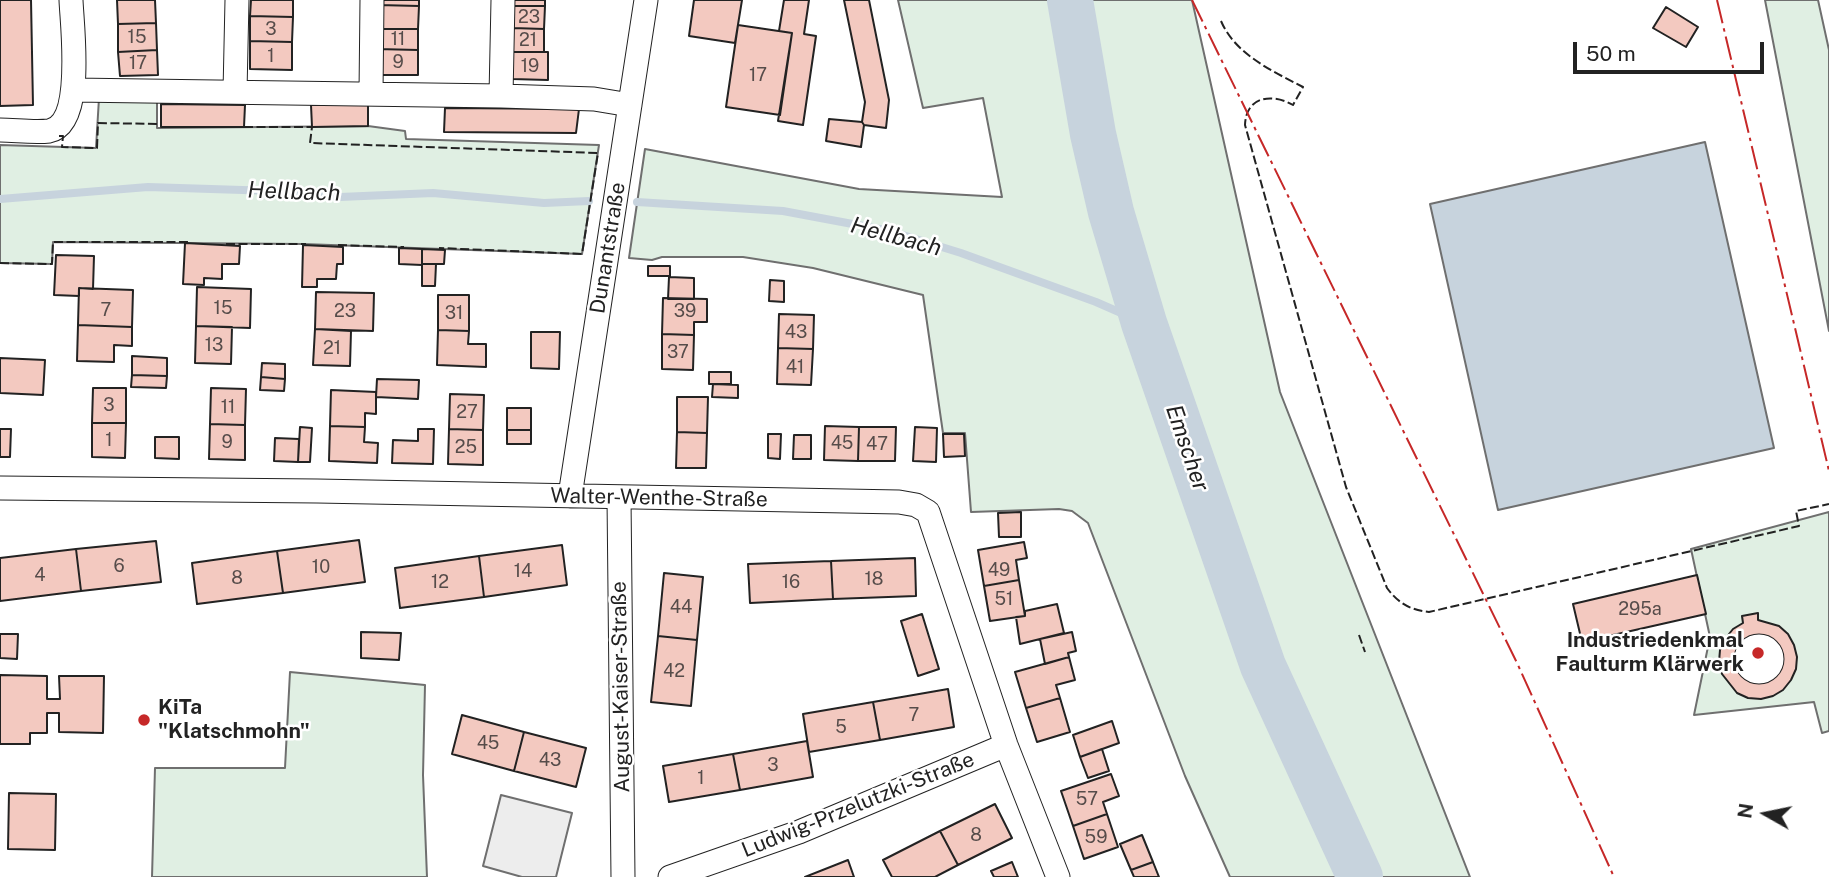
<!DOCTYPE html>
<html>
<head>
<meta charset="utf-8">
<style>
  body { margin:0 }
  #map { position:relative; width:1829px; height:877px; overflow:hidden; background:#fff; font-family:"Public Sans",sans-serif }
  canvas { display:block }
  .north { position:absolute; left:1731px; top:779px; width:70px; height:70px; -webkit-text-stroke:5px #fff; paint-order:stroke; rotate:279deg; font-size:19px; font-weight:700; line-height:28px; text-align:center; color:#222 }
  .north::after { content:''; display:block; margin:auto; width:24px; height:32px; background:#222; clip-path:polygon(50% 0,100% 100%,50% 72%,0 100%) }
  .scale { position:absolute; left:1573px; top:42px; width:191px; height:32px; box-sizing:border-box; border:4px solid #222; border-top:0; padding-left:9px; font-size:21px; line-height:24px; white-space:nowrap; color:#222; -webkit-text-stroke:5px #fff; paint-order:stroke }
</style>
</head>
<body>
<div id="map">
<canvas width="1829" height="877"></canvas>
<div class="north">N</div>
<div class="scale">50 m</div>
</div>
<script>
const c = document.querySelector('canvas').getContext('2d');
c.lineJoin = 'round';
function fill(path, color) { c.fillStyle = color; c.fill(path, 'evenodd'); }
function trace(path, color, width, dash) { c.strokeStyle = color; c.lineWidth = width; c.lineCap = dash ? 'butt' : 'round'; c.setLineDash(dash || []); c.stroke(path); }
function write(font, color, halo, rows, align = 'center') {
  c.font = font + ' "Public Sans",sans-serif'; c.lineWidth = 5; c.setLineDash([]); c.textBaseline = 'middle'; c.strokeStyle = halo; c.fillStyle = color; for (const [text, x, y, turn = 0] of rows) {
    c.save(); c.translate(x, y); c.rotate((+turn || 0) * Math.PI / 180); c.textAlign = isNaN(turn) ? turn : align; if (halo) c.strokeText(text, 0, 0); c.fillText(text, 0, 0); c.restore();
  }
}
const green = new Path2D(`
  M898,0H1192L1280,392L1470,877H1230L1185,776L1088,523L1072,511L1059,509L971,512L965,433H943L923,295L813,268L743,257H662L652,260L629,258L645,149L859,189L1002,197L983,98L923,108Z
  M1765,0H1818L1829,50V331Z
  M99,98L157,101V128L368,126L405,131L406,139L599,145L582,254L303,244L53,242L52,264L0,263V145L96,148Z
  M1829,512V731L1822,733L1814,702L1694,715L1710,637L1691,549Z
  M290,672L425,685L423,775L427,877H152L155,768H285Z`);
fill(green, '#e0efe3');
trace(green, '#6f6f6f', 2);
const parking = new Path2D(`
  M501,795L572,813L556,877H522L483,866Z`);
fill(parking, '#ededed');
trace(parking, '#6f6f6f', 2);
const water = new Path2D(`
  M1705,142L1774,448L1498,510L1430,204Z`);
fill(water, '#c7d3dd');
trace(water, '#6f6f6f', 2);
trace(new Path2D(`
  M0,199L148,187L274,191L340,197L433,193L544,203L589,201
  M637,202L783,211L890,231L961,253L1096,302L1144,323`), '#c7d3dd', 8);
trace(new Path2D(`
  M1070,0L1093,134L1111,212L1144,323L1263,666L1360,877`), '#c7d3dd', 46);
const building = new Path2D(`
  M0,0H31L33,105L0,106Z
  M117,0H155L156,23L118,24Z
  M251,0H293V17L250,16Z
  M378,0H419V6L378,5Z
  M513,0H545V6H513Z
  M694,0H742L735,43L689,36Z
  M784,0H809L804,34L816,36L803,125L778,121L792,33L779,31Z
  M844,0H869L889,100L886,128L864,125L862,122L865,102Z
  M378,5L419,6L418,29H378Z
  M513,6H545L544,29L513,28Z
  M1666,7L1698,27L1686,47L1653,28Z
  M250,16L293,17L292,42L250,41Z
  M156,23L157,50L118,52V24Z
  M738,25L792,33L780,115L726,107Z
  M513,28L544,29V52H512Z
  M378,29H418V50L377,49Z
  M250,41L292,42V70L250,69Z
  M377,49L418,50V75H377Z
  M157,50L158,75L120,76L118,52Z
  M512,52H548V80L512,79Z
  M161,104L245,105L244,127H161Z
  M368,104V126L312,127L311,105Z
  M445,108L579,109L576,133L444,132Z
  M829,119L862,122L864,125L861,147L826,141Z
  M185,243L240,246L239,264H222V279L204,278V285L183,284Z
  M303,245L343,247V264H337L336,279H317V287H302Z
  M399,248L422,249V265L399,264Z
  M422,249L445,250L444,264H422Z
  M56,255L94,256L93,289L79,288V296L54,295Z
  M422,264H436L435,286H422Z
  M648,266H670V276H648Z
  M669,277L694,278V299H668Z
  M770,280L784,281V302L769,301Z
  M197,287L251,289L250,328L196,326Z
  M79,288L133,290L132,327L78,325Z
  M316,292L374,293L373,331L315,329Z
  M438,295H469V331L438,330Z
  M663,298L707,299V322H694V335L662,334Z
  M779,314L814,315L813,349L778,348Z
  M78,325L132,327V346L114,345V362L77,361Z
  M196,326L232,327L231,364L195,363Z
  M315,329L351,331L350,366L313,365Z
  M438,330L469,331L468,344H486V367L437,365Z
  M531,332H560L559,369L531,368Z
  M662,334L694,335L693,370L662,369Z
  M778,348L813,349L811,385L777,384Z
  M132,356L167,358V376L132,375Z
  M0,358L45,360L43,395L0,393Z
  M262,363L285,364V379L261,377Z
  M709,372H731V384H709Z
  M132,375L167,376L166,388L131,387Z
  M261,377L285,379L284,391L260,390Z
  M377,379L419,380L418,399L376,397Z
  M713,384L738,385V398L712,397Z
  M93,388H126V423H92Z
  M211,388L246,389L245,425L210,424Z
  M331,390L376,392V414L365,413V427L330,426Z
  M450,394L484,395L483,430L449,429Z
  M677,397H708L707,433L677,432Z
  M507,408H531V430H507Z
  M92,423H126L125,458L92,457Z
  M210,424L245,425V460L209,459Z
  M330,426L365,427L364,442L378,443L377,463L329,461Z
  M825,426L859,427L858,461L824,460Z
  M300,427L312,428L310,462H298Z
  M859,427H896L895,461H858Z
  M915,427L937,428L936,462L913,461Z
  M0,429H11L10,457H0Z
  M418,429H434L433,464L392,463L393,440L418,441Z
  M449,429L483,430V465L448,464Z
  M507,430H531V444H507Z
  M677,432L707,433L706,468H676Z
  M768,434H781L780,459L768,458Z
  M943,434H964L965,456L944,457Z
  M794,435H811V459H793Z
  M155,437H179V459L155,458Z
  M275,438L299,439L298,462L274,461Z
  M1021,512V537H999L998,513Z
  M359,540L365,582L283,593L277,551Z
  M156,541L161,582L81,591L76,549Z
  M1024,542L1027,558L1016,560L1019,580L984,586L978,550Z
  M562,545L567,585L484,597L479,556Z
  M76,549L81,591L0,601V558Z
  M277,551L283,593L197,604L192,563Z
  M479,556L484,597L400,608L395,568Z
  M915,558L916,596L833,599L831,561Z
  M831,561L833,599L750,603L748,564Z
  M664,573L703,577L697,640L658,636Z
  M1697,575L1706,614L1582,642L1573,604Z
  M1019,580L1025,616L990,621L984,586Z
  M1057,604L1064,633L1020,644L1016,617L1025,616V611Z
  M1758,613V620L1779,626L1788,634L1794,645L1797,657L1796,669L1791,680L1783,690L1773,696L1761,699L1748,698L1737,693L1722,674L1719,662L1720,650L1725,639L1733,629L1743,623L1742,616Z
  M922,614L939,669L918,676L901,621Z
  M361,632L401,633L399,660L361,658Z
  M1072,632L1076,651L1068,653L1069,657L1045,664L1040,639Z
  M0,634H18L17,659L0,658Z
  M658,636L697,640L691,706L651,702Z
  M1069,657L1075,680L1056,685L1060,698L1026,708L1015,672Z
  M0,675L47,676V699H60L59,676H104L103,733L59,732V713H47V733H30V744H0Z
  M948,689L954,727L880,740L873,702Z
  M1060,698L1070,732L1037,742L1026,708Z
  M873,702L880,740L809,752L803,714Z
  M462,715L524,732L514,771L452,754Z
  M1112,721L1119,743L1080,757L1073,735Z
  M524,732L586,748L576,787L514,771Z
  M807,741L813,777L740,790L733,754Z
  M1102,749L1109,771L1088,778L1080,757Z
  M733,754L740,790L669,802L663,766Z
  M1111,774L1119,796L1103,802L1107,814L1073,826L1061,791Z
  M9,793L56,794L55,850L8,849Z
  M995,804L1012,838L958,865L940,831Z
  M1107,814L1118,847L1084,859L1073,826Z
  M940,831L958,865L935,877H892L883,860Z
  M1142,835L1153,862L1131,870L1120,844Z
  M848,860L854,877H805Z
  M1012,862L1018,877H994L991,871Z
  M1153,862L1159,877H1134L1131,870Z`);
fill(building, '#f3c9c0');
trace(building, '#222', 2);
const street = new Path2D(`
  M74,90L501,96L594,99L630,105
  M235,92L237,0
  M371,93L372,0
  M501,96L503,0
  M0,130C15,130 34,133 49,131C85,124 72,27 71,0
  M0,488L317,491L899,502L916,505L928,512L1006,745L1058,877
  M570,496L646,0
  M619,498L623,877
  M1746 659a13 13 0 1 1 26 0a13 13 0 1 1-26 0Z
  M670,877L799,832L1006,745`);
trace(street, '#222', 25);
trace(street, '#fff', 23);
trace(new Path2D(`
  M1221,21C1235,54 1272,71 1303,87L1293,105C1272,93 1246,96 1245,125L1346,487L1387,588C1398,603 1410,610 1429,612L1799,526L1796,511L1829,504
  M244,127H312L310,143L598,153L582,254L439,248
  M59,136H63L62,147L97,148L98,123L161,124
  M226,244H306
  M338,245L404,247
  M0,263L52,264L53,242H191
  M1359,635L1365,652`), '#222', 2, [9, 3.5]);
trace(new Path2D(`
  M1192,0L1518,665L1614,877
  M1717,0L1829,471`), '#c62828', 2, [24, 5, 3.5, 5]);
for (const [x, y, r, color] of [
  [1758,653,7,"#c62828"],
  [144,720,7,"#c62828"]
]) { const dot = new Path2D(); dot.arc(x, y, r, 0, 2 * Math.PI); c.fillStyle = color; c.fill(dot); trace(dot, '#fff', 2.5); }
write('18px', '#564c4a', null, [
  ["23",529,17],
  ["3",271,29],
  ["15",137,37],
  ["11",398,39],
  ["21",528,40],
  ["1",271,56],
  ["9",398,62],
  ["17",138,63],
  ["19",530,66],
  ["17",758,75],
  ["15",223,308],
  ["7",106,310],
  ["23",345,311],
  ["39",685,311],
  ["31",454,313],
  ["43",796,332],
  ["13",214,345],
  ["21",332,348],
  ["37",678,352],
  ["41",795,367],
  ["3",109,405],
  ["11",228,407],
  ["27",467,412],
  ["1",109,440],
  ["9",227,442],
  ["45",842,443],
  ["47",877,444],
  ["25",466,447],
  ["6",119,566],
  ["10",321,567],
  ["49",999,570],
  ["14",523,571],
  ["4",40,575],
  ["8",237,578],
  ["18",874,579],
  ["12",440,582],
  ["16",791,582],
  ["51",1004,599],
  ["44",681,607],
  ["295a",1640,609],
  ["42",674,671],
  ["7",914,715],
  ["5",841,727],
  ["45",488,743],
  ["43",550,760],
  ["3",773,765],
  ["1",701,778],
  ["57",1087,799],
  ["8",976,835],
  ["59",1096,837]
]);
write('21px', '#222', '#fff', [
  ["Dunantstraße",608,248,-81],
  ["Walter-Wenthe-Straße",659,498,1],
  ["August-Kaiser-Straße",621,687,-91],
  ["Ludwig-Przelutzki-Straße",858,805,-22]
]);
write('bold 21px', '#222', '#fff', [
  ["Industriedenkmal",1744,641],
  ["Faulturm Klärwerk",1744,665],
  ["KiTa",158,708,"left"],
  ["\"Klatschmohn\"",158,732,"left"]
], 'right');
write('italic 23px', '#222', '#fff', [
  ["Hellbach",294,192,2],
  ["Hellbach",896,237,15],
  ["Emscher",1187,448,71]
]);
</script>
</body>
</html>
